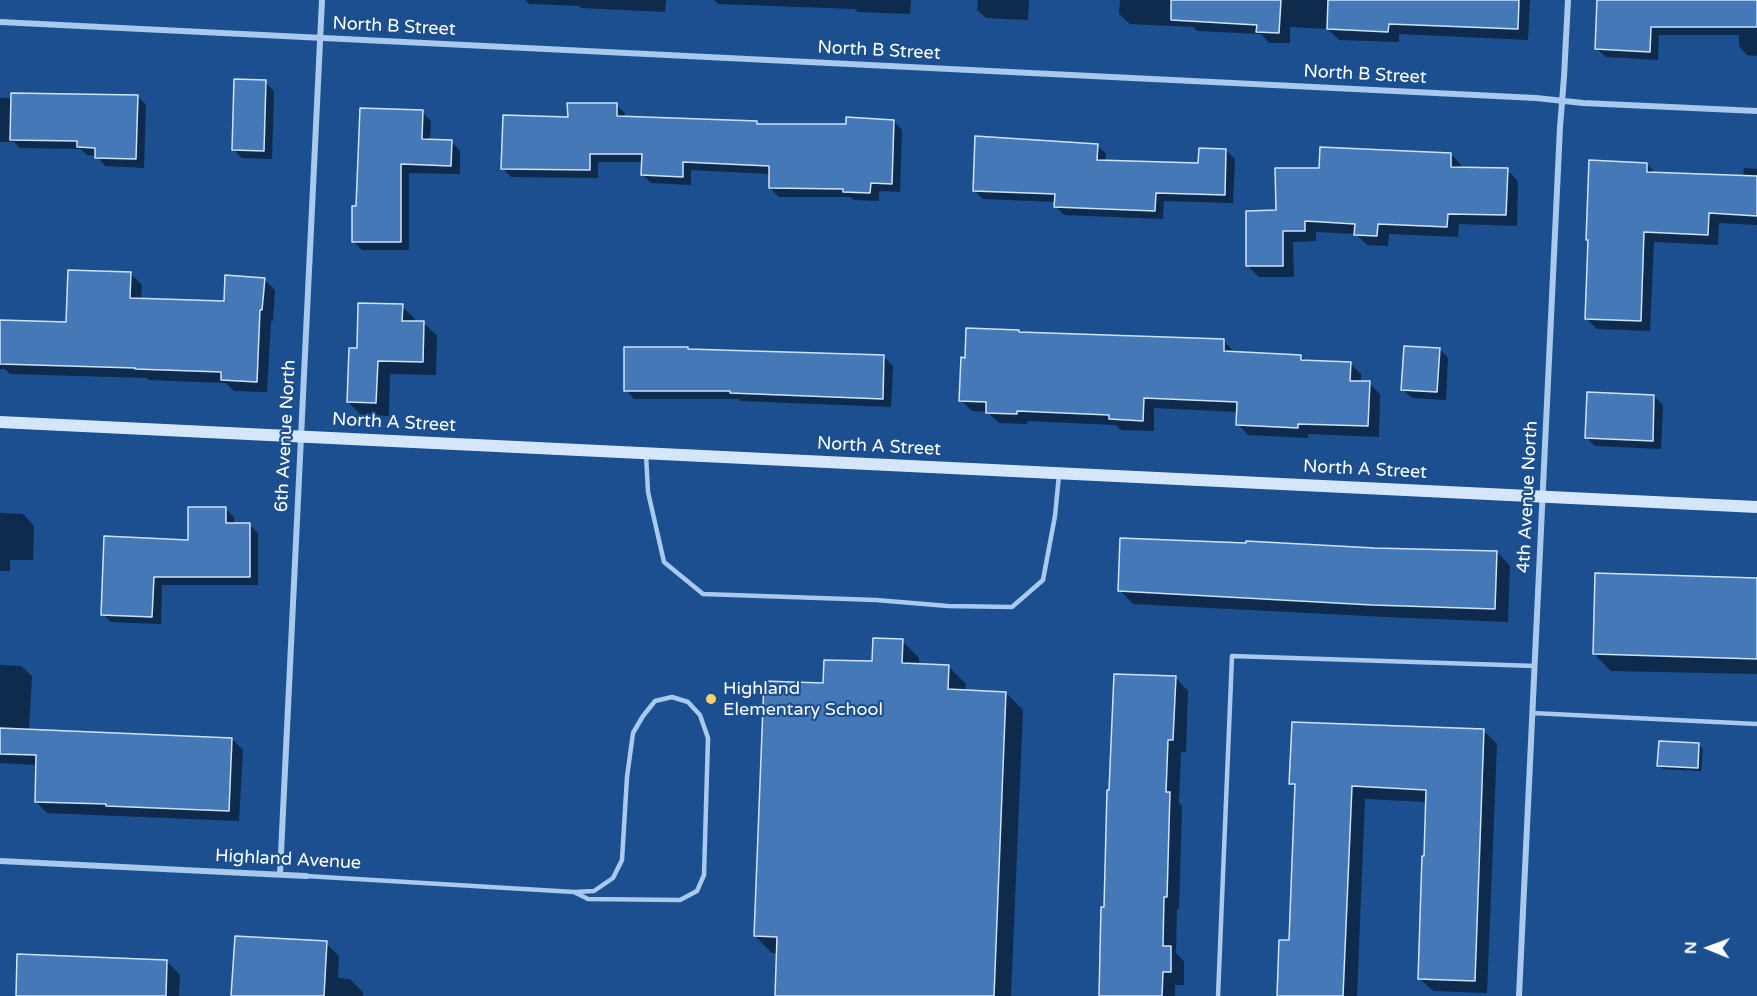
<!DOCTYPE html>
<html>
<head>
<meta charset="utf-8">
<style>
  body { margin:0 }
  #map { position:relative; width:1757px; height:996px; overflow:hidden; background:#1b4f8f; font-family:"Varela Round",sans-serif }
  canvas { display:block }
  .north { position:absolute; left:1679px; top:918px; width:60px; height:60px; -webkit-text-stroke:4px #1b4f8f; paint-order:stroke; rotate:271deg; font-size:16px; font-weight:700; line-height:24px; text-align:center; color:#fff }
  .north::after { content:''; display:block; margin:auto; width:21px; height:27px; background:#fff; clip-path:polygon(50% 0,100% 100%,50% 72%,0 100%) }
</style>
</head>
<body>
<div id="map">
<canvas width="1757" height="996"></canvas>
<div class="north">N</div>
</div>
<script>
const c = document.querySelector('canvas').getContext('2d');
c.lineJoin = 'round';
function fill(path, color) { c.fillStyle = color; c.fill(path, 'evenodd'); }
function trace(path, color, width, dash) { c.strokeStyle = color; c.lineWidth = width; c.lineCap = dash ? 'butt' : 'round'; c.setLineDash(dash || []); c.stroke(path); }
function write(font, color, halo, rows, align = 'center') {
  c.font = font + ' "Varela Round",sans-serif'; c.lineWidth = 4.5; c.setLineDash([]); c.textBaseline = 'middle'; c.strokeStyle = halo; c.fillStyle = color; for (const [text, x, y, turn = 0] of rows) {
    c.save(); c.translate(x, y); c.rotate((+turn || 0) * Math.PI / 180); c.textAlign = isNaN(turn) ? turn : align; if (halo) c.strokeText(text, 0, 0); c.fillText(text, 0, 0); c.restore();
  }
}
fill(new Path2D(`
  M525,0H666L665,12L581,8L579,6L529,4Z
  M714,0H911L910,14L858,12L855,9L718,4Z
  M978,0H1029L1028,20L986,18L977,10Z
  M1120,0H1530L1528,40L1399,34V42L1339,40L1328,29L1290,27V43H1269L1261,34L1197,31L1193,27L1130,24L1119,14Z
  M1599,0H1757V56L1747,55L1739,46V35H1659L1658,60L1606,57L1597,49Z
  M265,82L274,91L272,159L242,158L233,149Z
  M137,96L146,105L144,168L105,166L97,156L87,155L81,149L20,148L14,142H0V98Z
  M616,105L625,113V118L756,123L759,125L847,126L894,121L902,130L900,192L879,191V201L854,200L850,197H779L770,188V174L691,170V185L651,183L643,175V162H598V178L511,177L502,168L569,119Z
  M422,112L431,121L430,141L452,142L460,151V174L409,173V250H362L353,241L358,208Z
  M1097,145L1106,154L1105,162L1199,165L1226,150L1235,159L1233,203L1164,201L1163,219L1064,215L1055,206L1056,202L983,199L974,190Z
  M1451,154L1462,166V168L1507,170L1518,181L1517,226L1459,224L1458,237L1389,234L1388,246L1367,245L1356,234L1316,232V241L1293,242L1294,277H1259L1248,266L1278,212L1321,169Z
  M1647,164L1656,174L1743,177L1744,168L1757,169V225L1719,223L1718,245L1654,242L1650,331L1597,329L1586,318Z
  M130,273L142,285L141,300L225,303L264,279L275,290L273,321H271L267,392L234,391L226,383L148,380L147,378L10,374L5,369H0V321L68,324Z
  M402,306L415,319V322L424,323L437,336L436,375L390,374L389,416L361,415L348,402L358,349Z
  M1019,331L1021,334L1224,341L1234,352L1301,356L1306,361L1350,363L1361,374V383H1369L1380,394L1379,437L1308,434V438L1248,435L1238,424V412L1154,408V431L1121,430L1116,425L1027,421V424L999,423L987,412L972,411L961,400L966,359Z
  M688,349L689,350L884,357L893,366L891,407L741,401L739,399H634L626,390Z
  M1440,349L1448,358L1446,400L1412,398L1403,390Z
  M1654,396L1663,405L1661,449L1595,446L1586,437Z
  M226,509L234,517V524H249L258,533V585H162L161,624L111,622L102,613L190,542Z
  M0,513L23,514L34,526L33,560H10V571H0Z
  M1374,549L1497,552L1510,566L1508,622L1386,617L1133,604L1120,590Z
  M1757,579V674L1611,671L1594,654Z
  M902,641L919,658V665L949,667L966,684L965,691L1006,693L1023,710L1011,996H776L778,953H772L755,936L825,685L873,663Z
  M0,665L21,666L32,676L29,730L232,739L243,750L239,821L47,813L36,802L37,765L0,763Z
  M1175,677L1188,691L1186,752H1181L1179,803L1182,806L1179,909H1177L1176,953L1184,961V985H1175V996H1101L1105,908Z
  M1484,731L1497,744L1487,993L1433,991L1419,978L1427,802L1365,799L1357,996H1278L1290,942L1296,788L1291,783Z
  M1699,745L1703,749L1701,771L1663,769L1659,765Z
  M326,943L339,956L338,978L350,979L363,992V996H233Z
  M167,962L180,975L179,996H17Z`), '#0007');
const building = new Path2D(`
  M1171,0H1281L1279,33L1256,32L1257,25L1171,20Z
  M1328,0H1519L1518,29L1389,24L1388,32L1327,29Z
  M1597,0H1757V27H1651L1650,52L1595,49Z
  M234,79L266,80L264,151L232,150Z
  M11,93L138,95L136,159L95,158V148L77,147V141L10,140Z
  M567,103H617V116L757,121V124H846V117L894,120L892,184L871,183L870,193L843,192V189L769,188V166L683,162V177L641,175L642,154H590V170L501,169L503,115L568,117Z
  M360,108L423,110L422,139L452,140L451,166L401,164V242H352V206H356Z
  M975,136L1098,144L1097,160L1198,163L1199,148L1226,149L1225,195L1156,193L1155,211L1054,207L1055,194L973,191Z
  M1320,147L1451,153V167L1508,168L1506,215L1448,214L1447,227L1378,224L1377,236L1354,235L1355,224L1305,221V231H1283V266H1246V211L1276,210L1275,168H1319Z
  M1589,160L1647,163V172L1757,176V216L1709,213L1708,235L1644,232L1641,321L1585,319L1588,240H1586Z
  M68,270L131,272L130,298L224,301L225,275L265,278L262,310H260L257,382L221,380V372L135,369V368L0,364V320L66,322Z
  M358,303L403,304L402,321H424L423,362L378,361L376,403L347,402L349,348H357Z
  M966,328L1019,330V332L1224,339V351L1301,355V360L1351,362L1350,381H1370L1368,426L1298,424V428L1236,425L1237,402L1144,398L1143,421L1109,419V415L1017,411V414L986,413V402L959,401L961,357L965,358Z
  M1404,346L1440,348L1437,392L1401,390Z
  M624,347H688V349L884,355L883,399L730,393V391H624Z
  M1587,392L1654,395L1653,441L1585,438Z
  M188,507H226V523H250V577H154L152,617L101,615L104,536L188,540Z
  M1120,538L1246,543V541L1374,548L1497,551L1495,609L1372,605L1118,591Z
  M1595,573L1757,578V659L1593,654Z
  M873,638L903,639L902,663L949,665L948,689L1006,692L994,996H775L777,937L754,936L764,681L823,683L824,660L872,661Z
  M1114,674L1176,676L1173,740H1168L1166,792H1170L1167,897H1164L1163,946H1171V972H1163L1162,996H1099L1101,907H1104L1107,790H1109Z
  M1292,722L1484,729L1475,981L1418,979L1422,856H1424L1426,790L1352,786L1343,996H1277L1279,940H1289L1295,784H1289Z
  M0,728L232,738L229,811L106,806V804L35,802L36,755L0,754Z
  M1659,741L1699,743L1698,768L1657,766Z
  M235,936L327,941L324,996H231Z
  M17,954L167,960L166,996H16Z`);
fill(building, '#4478b7');
trace(building, '#cfe3fa', 1.5);
trace(new Path2D(`
  M646,454L648,492L664,562L703,594L876,600L948,606L1012,607L1043,580L1055,516L1059,475
  M1532,713L1757,724
  M306,876L574,892L594,891L613,878L622,860L627,777L633,733L643,716L655,701L672,697L688,702L700,715L708,738L704,875L697,891L680,900L588,899L574,892
  M1218,996L1232,656L1535,666`), '#a9c9ee', 4.5);
trace(new Path2D(`
  M0,22L1536,98L1583,103L1757,111
  M0,861L306,876
  M280,874L322,0
  M1519,996L1560,127L1564,77L1568,0`), '#a9c9ee', 6);
trace(new Path2D(`
  M0,422L1757,507`), '#d6e6fa', 12);
for (const [x, y, r, color] of [
  [711,699,6,"#ffd166"]
]) { const dot = new Path2D(); dot.arc(x, y, r, 0, 2 * Math.PI); c.fillStyle = color; c.fill(dot); trace(dot, '#1b4f8f', 2); }
write('18px', '#fff', '#1b4f8f', [
  ["North B Street",394,27,3],
  ["North B Street",879,51,3],
  ["North B Street",1365,75,3],
  ["North A Street",394,423,3],
  ["6th Avenue North",286,436,-87],
  ["North A Street",879,447,3],
  ["North A Street",1365,470,3],
  ["4th Avenue North",1528,497,-87],
  ["Highland Avenue",288,860,3]
]);
write('18px', '#fff', '#1b4f8f', [
  ["Highland",723,689],
  ["Elementary School",723,710]
], 'left');
</script>
</body>
</html>
